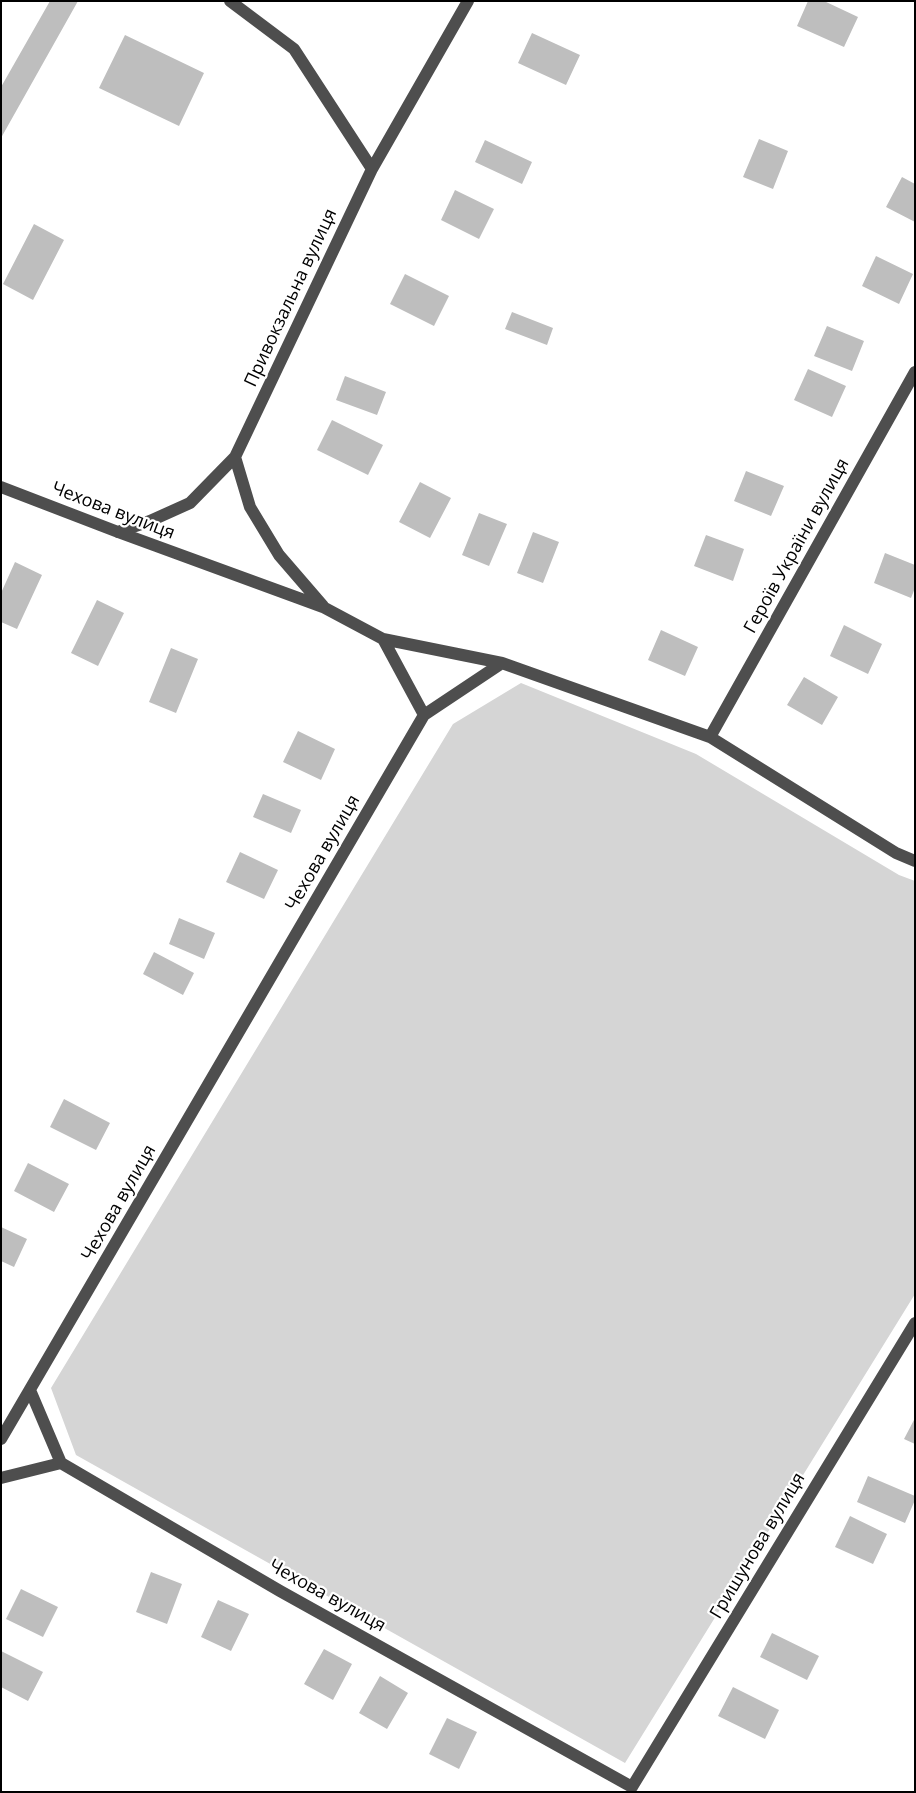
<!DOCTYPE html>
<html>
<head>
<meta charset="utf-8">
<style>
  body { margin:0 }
  #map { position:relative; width:916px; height:1793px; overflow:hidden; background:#fff; font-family:"Open Sans",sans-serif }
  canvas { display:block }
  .frame { position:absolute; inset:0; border:2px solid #000; pointer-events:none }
</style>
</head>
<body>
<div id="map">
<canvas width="916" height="1793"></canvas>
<div class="frame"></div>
</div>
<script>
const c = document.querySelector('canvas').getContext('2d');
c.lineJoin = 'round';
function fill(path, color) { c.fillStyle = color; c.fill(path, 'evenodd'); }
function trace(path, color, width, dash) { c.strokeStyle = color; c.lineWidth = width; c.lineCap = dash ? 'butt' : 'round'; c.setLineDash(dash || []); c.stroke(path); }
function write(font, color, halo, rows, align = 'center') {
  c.font = font + ' "Open Sans",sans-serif'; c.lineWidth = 4.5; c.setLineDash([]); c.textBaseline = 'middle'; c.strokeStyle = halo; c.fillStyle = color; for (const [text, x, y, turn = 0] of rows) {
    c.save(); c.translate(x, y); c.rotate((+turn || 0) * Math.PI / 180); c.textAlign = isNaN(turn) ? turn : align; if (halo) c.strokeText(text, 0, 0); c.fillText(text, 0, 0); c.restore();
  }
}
fill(new Path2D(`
  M521,683L696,754L899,875L915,881V1294L625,1763L76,1455L51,1388L453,724Z`), '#d5d5d5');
fill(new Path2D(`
  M50,1H78L1,138V87Z
  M808,1H824L858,17L844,47L797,26Z
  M532,33L580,55L566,85L518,63Z
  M125,35L204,73L179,126L99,88Z
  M759,139L788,151L773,189L743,177Z
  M485,140L532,162L522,184L475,162Z
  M902,177L915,184V222L886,207Z
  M455,190L494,209L479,239L441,220Z
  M34,224L64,240L33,300L3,284Z
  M876,256L913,274L899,304L862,286Z
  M405,274L449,296L434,326L390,304Z
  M512,312L553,328L547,345L505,329Z
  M827,326L864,341L852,371L814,356Z
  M808,369L846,386L832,417L794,400Z
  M345,376L386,392L377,415L336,400Z
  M332,420L383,445L368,475L317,450Z
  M746,471L784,486L771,516L734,501Z
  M420,482L451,498L430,538L399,522Z
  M479,513L507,524L489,566L462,555Z
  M533,532L559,542L543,583L517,573Z
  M706,535L744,549L733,581L694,566Z
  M885,553L915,565V588L911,598L874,583Z
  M15,562L42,575L17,629L1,622V593Z
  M97,600L124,613L98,666L71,653Z
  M844,625L882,644L868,674L830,656Z
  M661,630L698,647L685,676L648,660Z
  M171,648L198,659L176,713L149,702Z
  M804,677L838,697L822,725L787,705Z
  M298,731L335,749L321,780L283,762Z
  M263,794L301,810L291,833L253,817Z
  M240,852L278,870L264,899L226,882Z
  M179,918L215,933L204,959L169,944Z
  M154,952L194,973L183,995L143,974Z
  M64,1099L110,1123L96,1150L50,1127Z
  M28,1163L69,1184L54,1212L14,1191Z
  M1,1227L27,1239L14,1267L1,1261Z
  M915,1418V1444L904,1439Z
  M868,1476L915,1496V1500L905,1523L857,1502Z
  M850,1516L887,1534L873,1564L835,1547Z
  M151,1572L182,1584L167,1624L136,1612Z
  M21,1589L58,1607L43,1637L6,1619Z
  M218,1600L249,1614L231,1651L201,1637Z
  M772,1633L819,1656L807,1680L760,1657Z
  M324,1649L352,1664L333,1700L304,1684Z
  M1,1651L43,1672L28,1701L1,1687Z
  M380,1676L408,1693L387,1729L359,1713Z
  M733,1687L779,1710L765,1739L718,1716Z
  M447,1718L477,1732L459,1769L429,1754Z`), '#bebebe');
trace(new Path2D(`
  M230,1L294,49L372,169
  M1,487L118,532L323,607L383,639L424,715L1,1439
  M118,532L150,521L190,503L235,457
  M323,606L279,555L250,507L235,457L372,169L468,1
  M383,639L502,663L710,737L896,853L915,861
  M424,715L502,663
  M710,737L915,372
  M30,1390L61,1463
  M1,1478L61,1463L280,1591L632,1787
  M632,1787L915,1323`), '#4e4e4e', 12);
write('18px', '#000', '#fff', [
  ["Привокзальна вулиця",291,298,-65],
  ["Чехова вулиця",113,511,21],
  ["Героїв України вулиця",797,546,-61],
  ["Чехова вулиця",323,853,-60],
  ["Чехова вулиця",119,1203,-60],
  ["Гришунова вулиця",758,1546,-59],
  ["Чехова вулиця",327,1596,29]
]);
</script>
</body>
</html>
